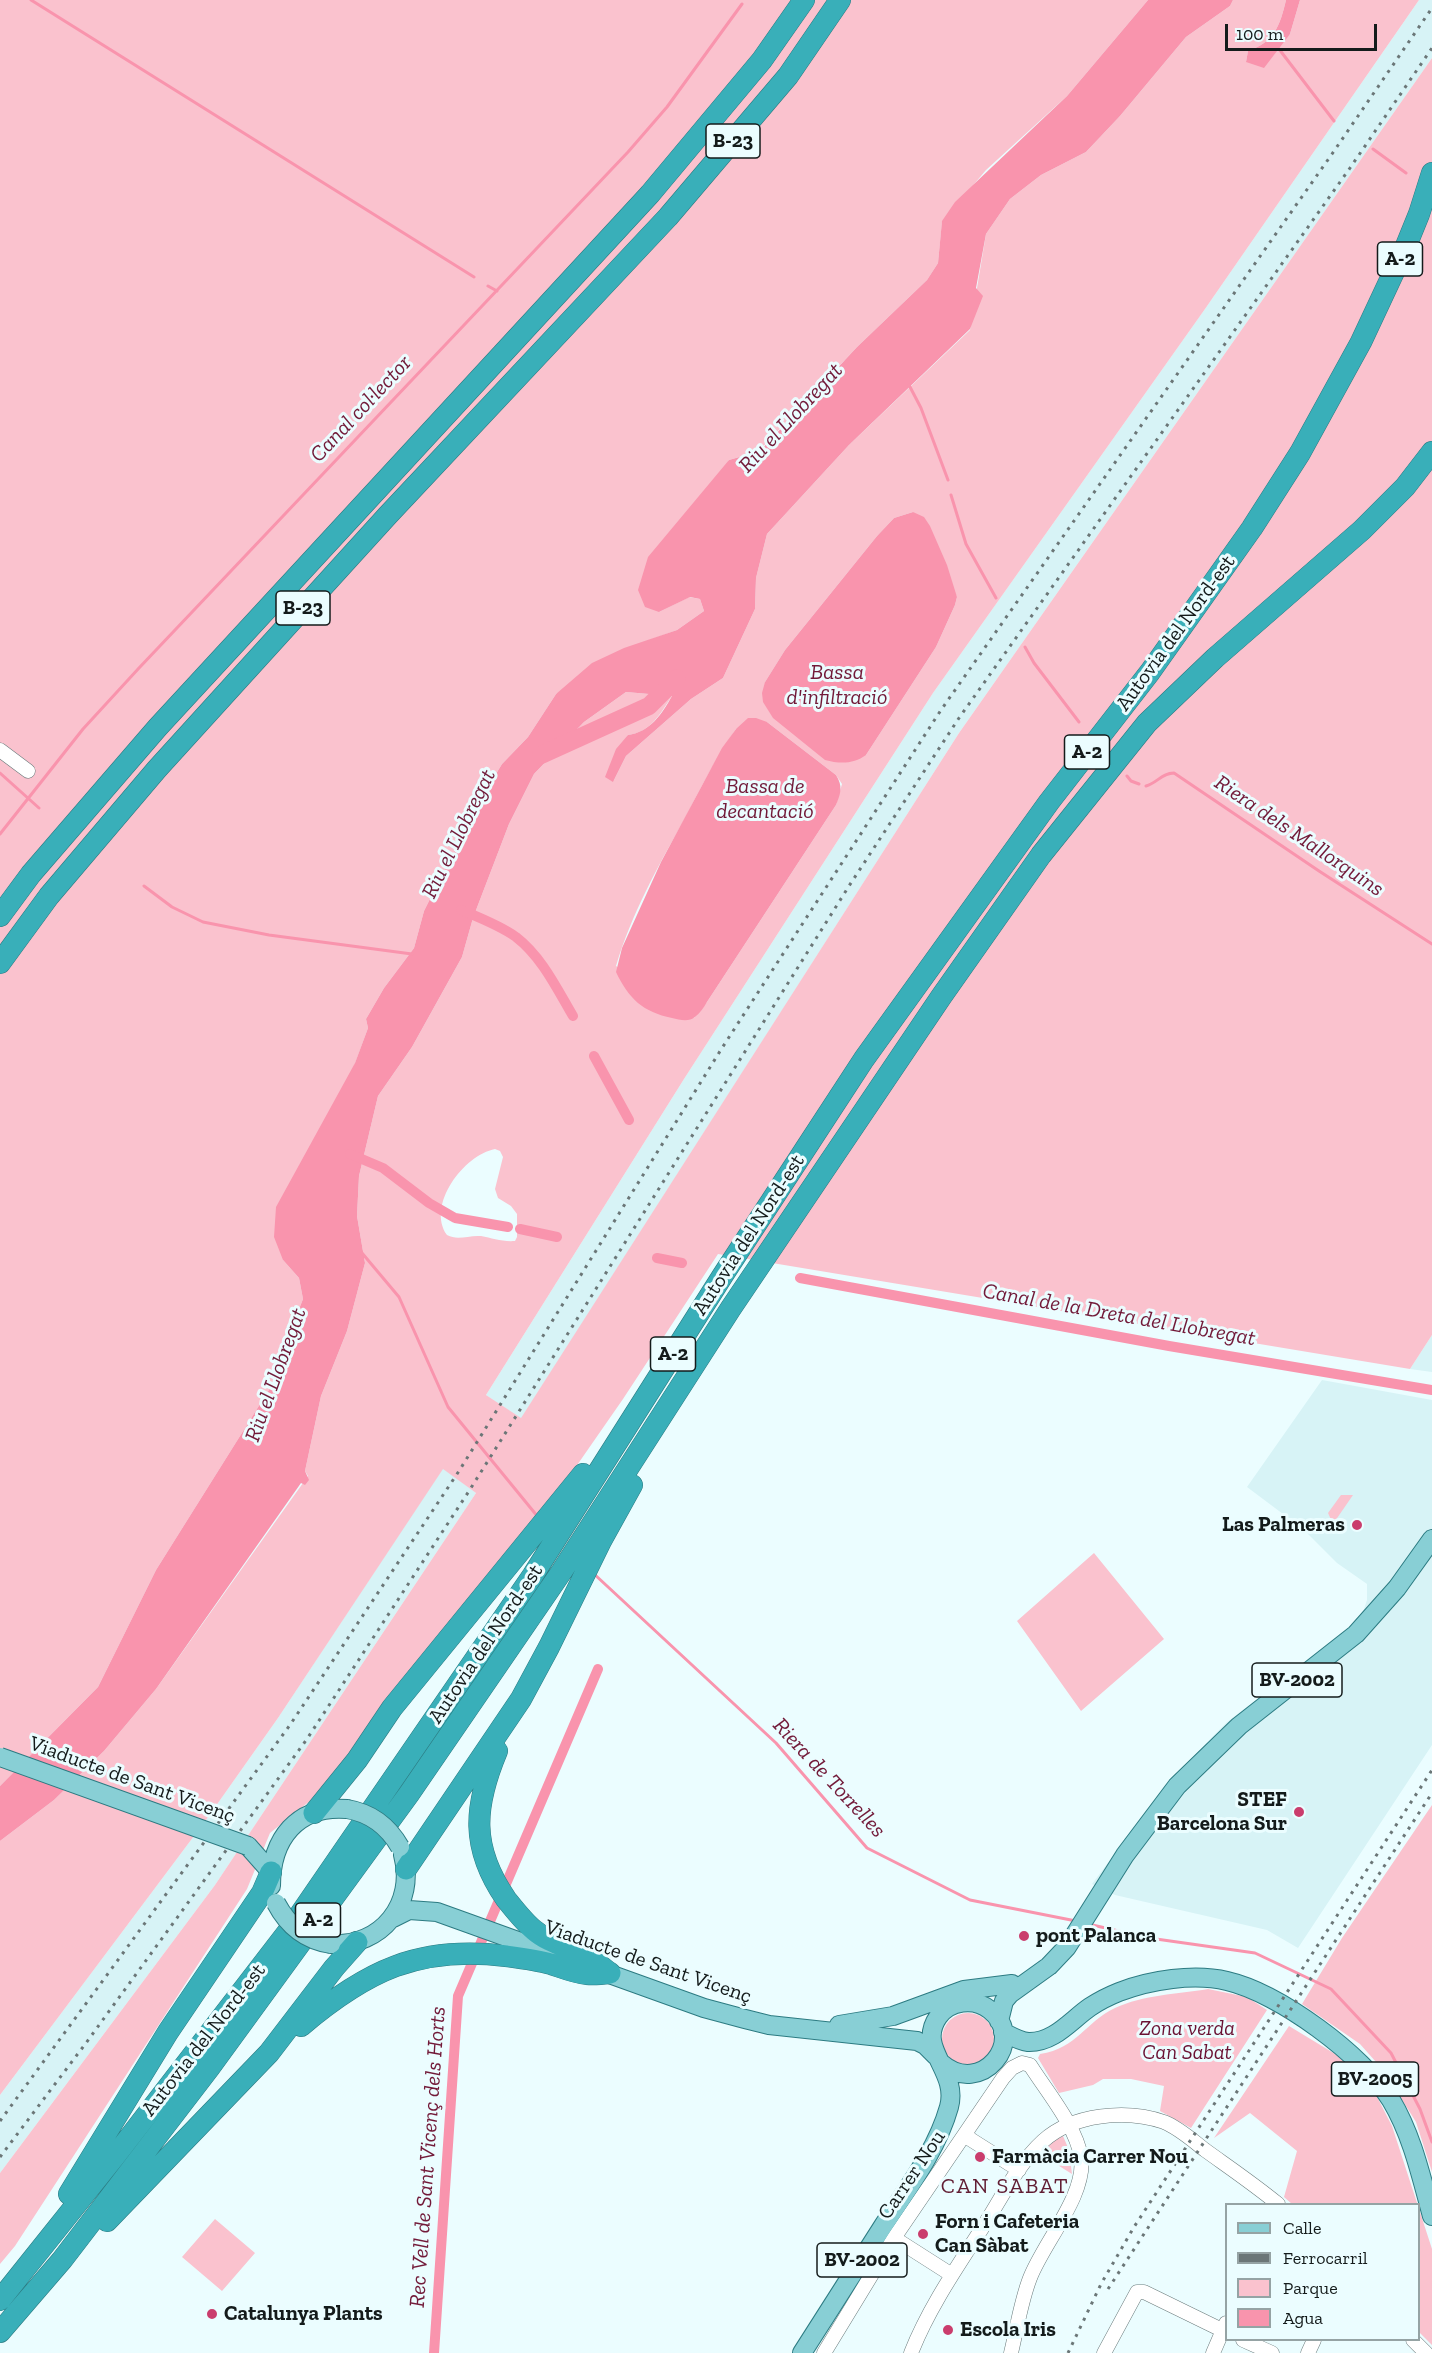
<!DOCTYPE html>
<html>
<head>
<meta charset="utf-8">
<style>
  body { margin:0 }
  #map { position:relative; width:1432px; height:2353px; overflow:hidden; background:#ebfdff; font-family:"Zilla Slab",serif }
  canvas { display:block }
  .legend { position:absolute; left:1225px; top:2203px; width:195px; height:138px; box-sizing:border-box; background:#ebfdff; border:2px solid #95a3a4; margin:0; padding:8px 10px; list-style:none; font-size:18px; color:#141b1b }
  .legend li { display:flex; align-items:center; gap:12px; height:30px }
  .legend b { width:30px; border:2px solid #95a3a4 }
  .scale { position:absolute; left:1225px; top:24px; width:152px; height:27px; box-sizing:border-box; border:3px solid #141b1b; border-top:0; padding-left:8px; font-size:18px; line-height:21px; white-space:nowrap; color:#141b1b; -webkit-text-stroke:4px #ebfdff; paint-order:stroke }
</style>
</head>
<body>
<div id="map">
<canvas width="1432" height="2353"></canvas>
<ul class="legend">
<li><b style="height:8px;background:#88cfd5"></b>Calle</li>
<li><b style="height:8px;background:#6b7677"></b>Ferrocarril</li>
<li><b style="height:16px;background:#fac2ce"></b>Parque</li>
<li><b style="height:16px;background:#f994ad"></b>Agua</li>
</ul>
<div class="scale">100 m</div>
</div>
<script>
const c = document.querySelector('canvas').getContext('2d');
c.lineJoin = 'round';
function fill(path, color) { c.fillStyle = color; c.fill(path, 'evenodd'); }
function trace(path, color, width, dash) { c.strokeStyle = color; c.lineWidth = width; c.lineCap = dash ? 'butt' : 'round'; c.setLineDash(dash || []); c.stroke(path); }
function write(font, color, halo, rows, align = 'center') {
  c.font = font + ' "Zilla Slab",serif'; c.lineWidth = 6; c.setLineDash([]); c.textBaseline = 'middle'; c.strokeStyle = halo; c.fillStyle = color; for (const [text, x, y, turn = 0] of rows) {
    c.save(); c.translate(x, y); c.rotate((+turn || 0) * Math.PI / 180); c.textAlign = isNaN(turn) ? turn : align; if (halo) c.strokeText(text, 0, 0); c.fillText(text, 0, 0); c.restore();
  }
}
fill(new Path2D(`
  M1419,0H1432V58L959,733L521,1419L486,1395L684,1079L933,693L1205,309Z
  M1432,1335V1372L1410,1369Z
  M1322,1380L1432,1400V1745L1298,1948L1267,1930L1115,1895L1092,1884L1171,1779L1227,1722L1351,1628L1364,1609L1367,1600V1584L1337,1563L1303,1529L1247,1487Z
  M443,1468L476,1493L215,1885L0,2173V2095L206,1820L278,1718Z`), '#d7f3f6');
fill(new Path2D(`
  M0,0H1148L1067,96L986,170L942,222L938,263L927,280L857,347L759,451L729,460L659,612L689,597L700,599L704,611L677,630L641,643L556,694L528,737L502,764L476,807L424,911L414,948L384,988L366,1019L368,1028L283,1260L299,1278L303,1299L283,1350L277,1377L156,1570L98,1687L0,1786Z
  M1233,0H1286C1280,26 1274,42 1248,51L1246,62L1290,34L1300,0H1419L1205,309L933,693L684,1079L486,1395L521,1418L959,733L1432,58V1335L1410,1369L718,1254L623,1399L557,1494L321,1792L270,1833L247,1889L15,2246L0,2264V2173L215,1885L476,1493L443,1469L278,1718L206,1820L0,2095V1841L54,1800L104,1751L156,1689L308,1476L305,1471L321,1396L347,1331L365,1263L357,1216L359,1176L378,1096L412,1047L462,957L473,918L509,824L534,774L584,722L626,692L672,696C660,714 651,732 628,735L613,782L626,756L691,699L723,678L755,609L756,578L767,534L849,445L970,330L986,234L1010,199L1041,175L1086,152L1120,116L1186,37L1230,6ZM913,512L957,597L955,605L936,647L866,755L765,682L785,650L877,536L894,518ZM767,722L836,775L842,784L836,805L707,1002L694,1018L616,966C631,915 658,866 684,820C700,789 716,758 736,729ZM495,1149L500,1151L503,1157L495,1189L498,1198L511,1206L517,1214V1237L515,1241C502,1242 492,1238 481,1236C468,1235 458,1241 447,1235C426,1205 464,1155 495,1149Z
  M1341,1495H1353L1333,1524L1328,1513Z
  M1094,1553L1164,1639L1081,1711L1017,1621Z
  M1432,1805V2172L1416,2122L1384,2071L1360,2044L1302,2004L1342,1938Z
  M1208,1989L1247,1997L1267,2010L1191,2128L1160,2111L1164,2086L1131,2079H1103L1093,2085L1059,2093L1038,2058L1040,2054C1078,2048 1085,2022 1115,2008C1143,1995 1178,1994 1208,1989Z
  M942 2039a26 26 0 1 1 52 0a26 26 0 1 1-52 0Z
  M1289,2026L1345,2060L1374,2091L1392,2126L1432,2249V2345L1419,2332L1418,2204H1292L1284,2197L1297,2151L1250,2113L1214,2138Z
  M1063,2136L1069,2150L1072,2174L1040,2154L1054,2141Z
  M215,2219L255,2253L222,2291L182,2257Z`), '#fac2ce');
fill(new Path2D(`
  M1148,0H1233L1230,6L1186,37L1120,116L1086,152L1041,175L1010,199L986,234L976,288L983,296L970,329L849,445L767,534L756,578L755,609L723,678L691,699L626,756L613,782L605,777L616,749L628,735C650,732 662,714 672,696L626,692L584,722L534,774L509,824L473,918L462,957L412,1047L378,1096L359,1176L357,1216L365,1263L347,1331L321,1396L305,1471L309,1480L305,1485L301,1483L156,1689L104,1751L54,1800L0,1841V1786L98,1687L156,1570L277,1377L283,1350L303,1299L299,1278L283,1260L274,1237L276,1207L355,1063L368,1028L366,1019L384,988L414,948L424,911L476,807L502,764L528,737L556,694L592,663L624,648L677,630L704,611L700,599L690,597L659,612L645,607L638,590L648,557L729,460L760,451L857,347L927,280L938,263L942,221L955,202L1067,96Z
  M1286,0H1300L1290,34L1264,68L1246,62L1248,51C1274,42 1280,26 1286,0Z
  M913,512L924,517L930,526L947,565L957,597L955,605L936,647L866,755C854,764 840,764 825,760L773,718L763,702L762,693L765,682L785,650L877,536L894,518Z
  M748,718H756L767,722L836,775C843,786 841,793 836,805L707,1002C704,1007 700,1013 695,1017C689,1022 680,1020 672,1018C643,1012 629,999 616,972L622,948L661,862L722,748L736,729Z`), '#f994ad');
trace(new Path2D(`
  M31,0L474,277
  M1279,49L1334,121
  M1373,149L1406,173
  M488,286L497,291
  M909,385L921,408L948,480
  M951,495L966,544L996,598
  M1025,647L1034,663L1079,722
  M0,773L39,808
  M1127,776L1131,781L1139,784
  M1146,786C1157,783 1162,773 1174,773L1319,871L1432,944
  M0,834L83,729L139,668L628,152L667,107L742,4
  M144,886L172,907L203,922L269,935L412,954
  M362,1253L399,1297L448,1407L538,1517
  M593,1573L776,1743L867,1848L970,1900L1076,1921
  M1088,1924L1149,1938L1255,1953L1331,1989L1391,2053L1420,2109L1432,2142`), '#f994ad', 3);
trace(new Path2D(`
  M461,910C480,918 499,925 516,937C542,957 557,989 573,1016
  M594,1056L629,1120
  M350,1154L383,1168L429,1203L455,1218L508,1227
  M520,1229L557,1237
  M657,1258L682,1263
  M800,1278L1169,1346L1432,1390
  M434,2353L458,1996L598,1669`), '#f994ad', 10);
trace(new Path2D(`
  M541,755L649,706L677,678`), '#f994ad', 18);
const minor = new Path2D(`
  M0,750L28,771
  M966,2133L970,2139L1019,2170
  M894,2238L952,2275
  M1243,2340L1272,2353
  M1413,2340L1426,2353
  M824,2353L894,2238L1003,2078L1012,2068L1022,2063L1030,2065C1047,2092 1076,2126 1081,2157C1087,2194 1044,2242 1030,2278C1021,2301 1017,2328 1011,2353
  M911,2353C930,2305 960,2263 988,2219C1004,2193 1020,2162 1043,2141C1073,2114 1126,2109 1164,2122C1179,2128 1192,2140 1205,2150C1230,2168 1255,2185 1278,2204
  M1104,2353L1137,2292H1144L1226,2332
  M1213,2353L1226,2323
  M1308,2353L1314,2340`);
const major = new Path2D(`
  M248,1846L271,1872
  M271,1886C271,1839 297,1805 347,1809
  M393,1918L409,1910L437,1912L704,2008L745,2019L769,2025L917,2041L925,2045L936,2056
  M331,1944C382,1947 416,1903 403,1855
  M999,2021L1004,2001L1010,1994L1049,1966L1067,1947L1125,1855L1177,1786L1239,1726L1356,1634L1397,1588L1432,1539
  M839,2025L893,2016L964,1990L1012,1984
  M1003,2032C1011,2036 1019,2041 1028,2042C1054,2043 1071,2020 1090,2007C1099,2001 1109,1996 1119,1992C1150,1980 1194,1973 1227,1981C1279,1993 1363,2055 1391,2100C1412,2135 1421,2176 1432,2216
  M802,2353C829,2311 856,2268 883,2226C907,2189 937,2150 949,2107C959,2070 916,2049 938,2017C949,2001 974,1997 990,2010C1028,2040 981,2098 941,2063`);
const highway = new Path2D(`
  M0,916L31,874L158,727L650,194L762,60L804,0
  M0,963L49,896L157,769L388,515L668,217L788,76L840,0
  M497,1751C474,1806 470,1847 506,1899C514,1909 524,1922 534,1930C550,1944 573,1948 591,1959C598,1963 604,1969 610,1973
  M314,1813L357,1760L392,1708L583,1474
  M406,1869L521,1699L549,1647L601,1541L632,1485
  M301,2026C366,1971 419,1945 506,1956C521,1958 537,1960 551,1964C563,1968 575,1973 587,1974C594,1975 602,1974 610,1973
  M69,2194L168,2032L262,1893L271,1872
  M107,2221L269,2053L334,1968L357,1942
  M0,2300L115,2156L290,1929L533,1575L723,1275L864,1059L1049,802L1150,672L1252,528L1300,453L1361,342L1406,246L1419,214L1432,173
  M0,2332L62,2260L210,2067L409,1794L562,1571L731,1308L941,997L1041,855L1147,723L1215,658L1362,530L1405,487L1432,452`);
trace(minor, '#697a7b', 15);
trace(major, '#2c7b82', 20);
trace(highway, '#2c7b82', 22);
trace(minor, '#fff', 14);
trace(major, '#88cfd5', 18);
trace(highway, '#39afb9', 21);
trace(new Path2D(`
  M0,2121L290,1725L459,1471L722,1048L941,710L1332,154L1432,8
  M0,2157L86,2043L307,1739L469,1491L849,886L959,718L1350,168L1432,48
  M1108,2289L1432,1793
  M1068,2353L1101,2284L1134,2227L1432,1770`), '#6b7677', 3, [3, 6]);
const majorBridge = new Path2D(`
  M0,1757L248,1846
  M347,1809C371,1813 388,1826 400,1847
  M276,1903C288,1926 306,1940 331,1944`);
trace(majorBridge, '#2c7b82', 20, []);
trace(majorBridge, '#88cfd5', 18);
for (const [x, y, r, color] of [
  [1357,1525,6,"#ca3d6d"],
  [1299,1812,6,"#ca3d6d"],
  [1024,1936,6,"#ca3d6d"],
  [980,2157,6,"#ca3d6d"],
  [923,2234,6,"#ca3d6d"],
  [212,2314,6,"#ca3d6d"],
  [948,2330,6,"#ca3d6d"]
]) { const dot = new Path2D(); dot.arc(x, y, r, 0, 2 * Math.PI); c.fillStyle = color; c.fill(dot); trace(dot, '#ebfdff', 2); }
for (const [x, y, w] of [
  [733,141,54],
  [1400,259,45],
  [303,608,54],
  [1087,752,45],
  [673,1354,45],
  [1297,1680,90],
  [318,1920,45],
  [1375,2079,87],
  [862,2260,90]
]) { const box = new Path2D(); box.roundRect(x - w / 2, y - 17, w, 34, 4.5); c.fillStyle = '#ebfdff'; c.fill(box); trace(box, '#141b1b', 1.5); }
write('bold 20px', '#141b1b', null, [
  ["B-23",733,141],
  ["A-2",1400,259],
  ["B-23",303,608],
  ["A-2",1087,752],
  ["A-2",673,1354],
  ["BV-2002",1297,1680],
  ["A-2",318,1920],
  ["BV-2005",1375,2079],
  ["BV-2002",862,2260]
]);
write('21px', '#141b1b', '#ebfdff', [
  ["Autovia del Nord-est",1176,633,-54],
  ["Autovia del Nord-est",749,1235,-57],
  ["Autovia del Nord-est",486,1644,-56],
  ["Viaducte de Sant Vicenç",132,1780,20],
  ["Viaducte de Sant Vicenç",648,1962,19],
  ["Autovia del Nord-est",204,2040,-52],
  ["Carrer Nou",912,2175,-56]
]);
write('bold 21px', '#141b1b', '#ebfdff', [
  ["Las Palmeras",1345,1525,"right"],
  ["STEF",1287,1800,"right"],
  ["Barcelona Sur",1287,1824,"right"],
  ["pont Palanca",1036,1936],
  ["Farmàcia Carrer Nou",992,2157],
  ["Forn i Cafeteria",935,2222],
  ["Can Sàbat",935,2246],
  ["Catalunya Plants",224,2314],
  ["Escola Iris",960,2330]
], 'left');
write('italic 21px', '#6a1133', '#ebfdff', [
  ["Zona verda",1187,2029],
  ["Can Sabat",1187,2053]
]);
write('italic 22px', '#721a39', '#ebfdff', [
  ["Canal col·lector",361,409,-47],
  ["Riu el Llobregat",791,418,-47],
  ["Bassa",837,673],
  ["d'infiltració",837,698],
  ["Bassa de",765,787],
  ["decantació",765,812],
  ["Riu el Llobregat",459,834,-64],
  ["Riera dels Mallorquins",1299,836,34],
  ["Canal de la Dreta del Llobregat",1119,1315,10],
  ["Riu el Llobregat",276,1375,-70],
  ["Riera de Torrelles",829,1778,47],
  ["Rec Vell de Sant Vicenç dels Horts",428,2157,-86]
]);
c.letterSpacing = '1.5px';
write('22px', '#611d33', '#ebfdff', [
  ["CAN SABAT",1005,2187]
]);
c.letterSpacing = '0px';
</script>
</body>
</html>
